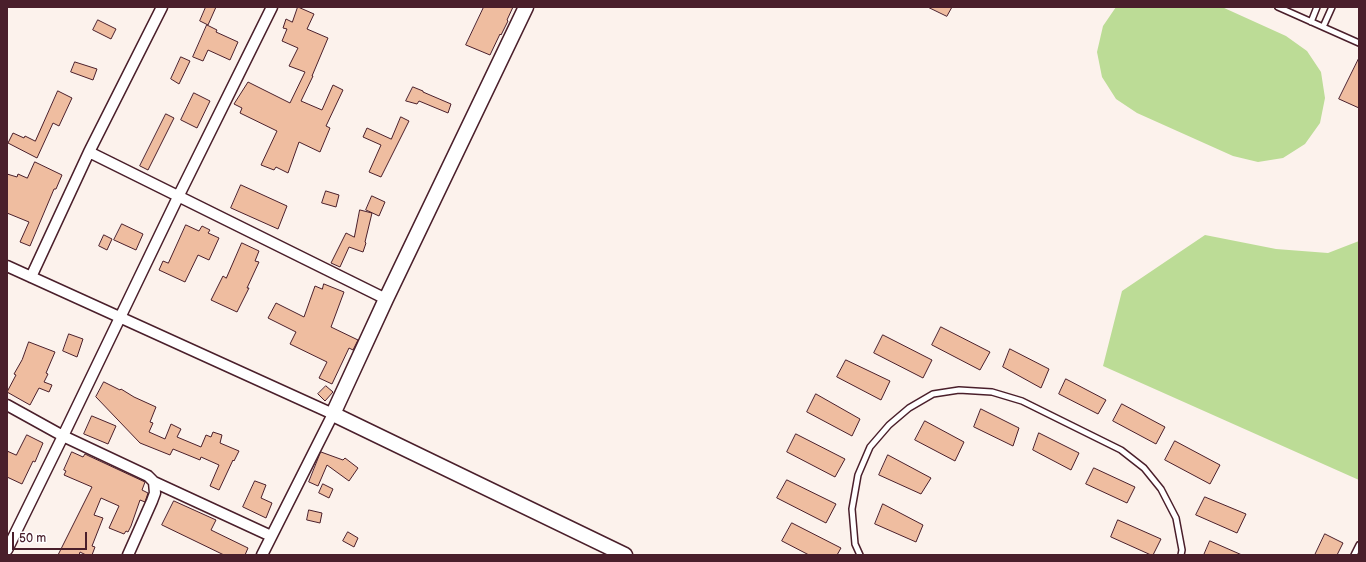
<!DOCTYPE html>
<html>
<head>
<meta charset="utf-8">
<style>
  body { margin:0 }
  #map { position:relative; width:1366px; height:562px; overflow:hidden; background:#fcf2ec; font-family:"Balsamiq Sans",sans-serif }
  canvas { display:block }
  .frame { position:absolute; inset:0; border:8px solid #4a1f2b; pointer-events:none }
  .scale { position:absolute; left:12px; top:532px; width:75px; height:18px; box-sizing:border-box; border:2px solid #4a1f2b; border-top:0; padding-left:5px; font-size:12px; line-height:14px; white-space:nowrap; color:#4a1f2b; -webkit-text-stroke:3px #fff; paint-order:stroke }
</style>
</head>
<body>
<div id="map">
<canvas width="1366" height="562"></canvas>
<div class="frame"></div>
<div class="scale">50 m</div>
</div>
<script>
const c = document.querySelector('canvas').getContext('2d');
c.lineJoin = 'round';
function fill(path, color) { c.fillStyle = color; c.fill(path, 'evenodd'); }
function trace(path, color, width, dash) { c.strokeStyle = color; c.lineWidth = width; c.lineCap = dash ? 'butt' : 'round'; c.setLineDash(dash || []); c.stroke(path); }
fill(new Path2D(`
  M1116,7H1222L1286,36L1307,51L1321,72L1325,98L1320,123L1305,144L1283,158L1258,162L1233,156L1137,113L1116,99L1102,77L1097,52L1103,26Z
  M1205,235L1276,249L1328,253L1359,241V480L1103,366L1122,291Z`), '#bcdc96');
const building = new Path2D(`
  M206,7H216L208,25L200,21Z
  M298,7L314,14L307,29L328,38L312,76H313L301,101L322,110L333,85L343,90L326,126L330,128L320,152L299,142L288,173L276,167L274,170L261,165L277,131L240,113L242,108L234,104L248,82L290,103L305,72L289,66L298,48L282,41L287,29L283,28L286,19L292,22Z
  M484,7H513L507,20L508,21L501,35L500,34L490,55L466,45Z
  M928,7H952L947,16Z
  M98,20L116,29L111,39L93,30Z
  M207,25L217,30L216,32L238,42L230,60L208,50L203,61L193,57Z
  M181,57L190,61L179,84L171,79Z
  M1359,58V108L1339,99Z
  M75,62L97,69L93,80L71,72Z
  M413,87L423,91V92L451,104L448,113L419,101L417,104L406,101Z
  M58,91L72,98L59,126L53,123L37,158L8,143L13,133L24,138L25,136L35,141Z
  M194,93L210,101L197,128L181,120Z
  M166,114L174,118L148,170L140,166Z
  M401,117L409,121L381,177L369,172L381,145L363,137L367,128L391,139Z
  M35,162L62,175L56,189H54L30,246L20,242L29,222L7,213V174L17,177L18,174L27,178Z
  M241,185L287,206L278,229L231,208Z
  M326,191L339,195L336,207L322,203Z
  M372,196L385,202L379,216L366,210Z
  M360,210L372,213L365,242L366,243L363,252L349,247L340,267L331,263L346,233L354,237Z
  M122,224L143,234L136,250L114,240Z
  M186,225L199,231L202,226L210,230L208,233L219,238L209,260L198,255L185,282L159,270L163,261L168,263Z
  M104,235L112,239L107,250L99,246Z
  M242,243L259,251L255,261L259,262L247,288H249L237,312L211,300L223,276L226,278Z
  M324,284L344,292L331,327L358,340L353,350L349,348L332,384L319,378L327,362L290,344L296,332L268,318L276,303L304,317L315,286L322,289Z
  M941,327L990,352L980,370L932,345Z
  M69,334L83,339L77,357L63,351Z
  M883,335L932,360L923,378L874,353Z
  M29,342L55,352L46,373L48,374L44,382L52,385L49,392L39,388L30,405L7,392L16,375L14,374L22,360Z
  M1010,349L1049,369L1041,388L1003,367Z
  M846,360L890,381L881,400L837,377Z
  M1066,379L1106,400L1098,414L1059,394Z
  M104,382L120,390L121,389L134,397L156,407L150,422L153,423L149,432L165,439L171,424L181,429L177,437L201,447L206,435L211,437L213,432L222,435L220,443L239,451L234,461L233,460L219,490L210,486L219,465L201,457L200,460L173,449L170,455L140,443L96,397Z
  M326,386L333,392L325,401L318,394Z
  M816,394L860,419L852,436L807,412Z
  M1122,404L1165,427L1156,444L1113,421Z
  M981,409L1019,428L1013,446L974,427Z
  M92,416L116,426L108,444L84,434Z
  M925,421L964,442L955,461L915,440Z
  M1039,433L1079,453L1071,470L1033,450Z
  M796,434L845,459L835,477L787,452Z
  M27,435L43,443L35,462L33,461L22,484L7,477V451L16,455Z
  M1175,441L1220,465L1210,484L1165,460Z
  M72,452L83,457L85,454L89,456L145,482L142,490L148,493L145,502L140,500L131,526L128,532L126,531L124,534L109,528L119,506L101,498L94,515L103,518L92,546L95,547L92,555H86L80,552L79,555H58L92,487L64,475L66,471L64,470Z
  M321,452L343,460L345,458L358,468L349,481L327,465L318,486L309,482Z
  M888,455L931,478L921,494L879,475Z
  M1094,468L1135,487L1127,503L1086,484Z
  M787,480L836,504L826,523L777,498Z
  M255,481L266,485L261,498L272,503L266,518L243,507Z
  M323,484L333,489L329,498L319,493Z
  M1205,497L1246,514L1237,533L1196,515Z
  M174,501L216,520L211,530L248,548L245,555H224L162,525Z
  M883,504L923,525L916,542L875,524Z
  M309,510L322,513L320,523L307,520Z
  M1118,520L1161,539L1153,555H1151L1111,537Z
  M792,523L841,548L837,555H809L782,541Z
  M348,532L358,538L354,547L343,541Z
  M1325,534L1343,543L1337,555H1315Z
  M1210,541L1242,555H1204Z`);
fill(building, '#efbda0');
trace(building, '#4a1f2b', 1);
const lane = new Path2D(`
  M1278,7L1359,43
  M1311,22L1317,7
  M1323,27L1332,7
  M860,555L855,544L852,509L858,475L870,447L889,425L909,408L933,394L959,390L992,392L1022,401L1121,450L1144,468L1161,489L1176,518L1182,550L1181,555
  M1354,555L1359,545`);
const street = new Path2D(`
  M89,152L386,299
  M7,266L333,414L262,555
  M31,277L89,152L162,7
  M7,405L63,436L148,476L154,482L271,536
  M7,550L63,436L179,195L272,7
  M128,555L152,501L155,493L154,482`);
const secondary = new Path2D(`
  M526,7L386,299L333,414L625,555`);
trace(lane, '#4a1f2b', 8);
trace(street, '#4a1f2b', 13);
trace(secondary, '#4a1f2b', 17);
trace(lane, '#fff', 5);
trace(street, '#fff', 10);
trace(secondary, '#fff', 14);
</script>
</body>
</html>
